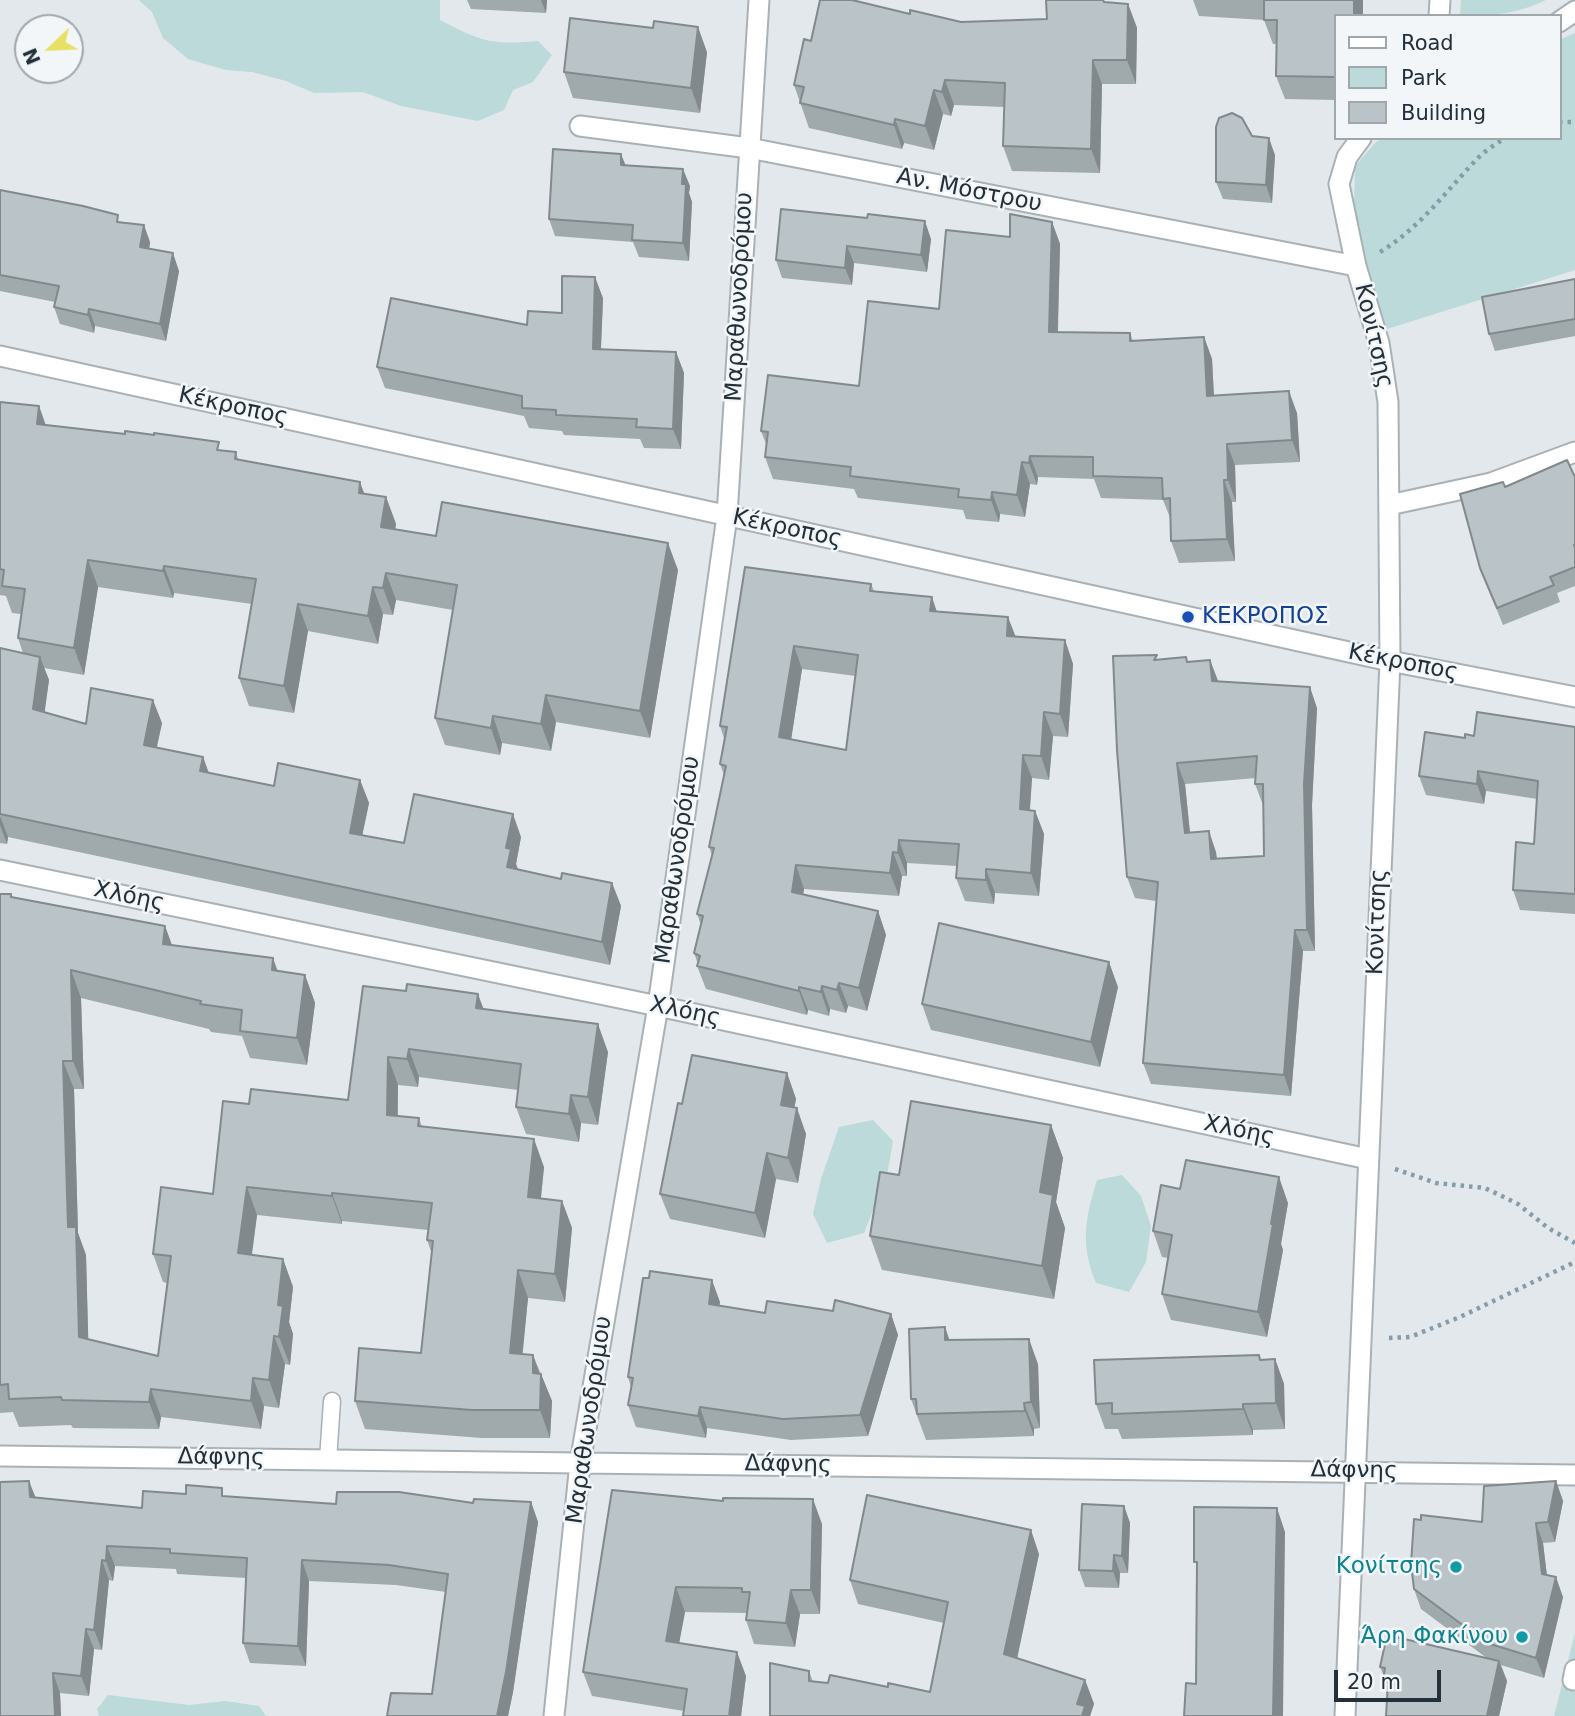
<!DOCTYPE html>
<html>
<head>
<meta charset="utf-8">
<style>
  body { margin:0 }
  #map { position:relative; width:1575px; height:1716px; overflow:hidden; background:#e2e8eb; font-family:"DejaVu Sans",sans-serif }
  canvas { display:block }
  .legend { position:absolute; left:1334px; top:14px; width:228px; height:126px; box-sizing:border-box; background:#f2f6f8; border:2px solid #9fa7ac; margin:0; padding:9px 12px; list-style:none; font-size:21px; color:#23303a }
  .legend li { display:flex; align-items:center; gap:14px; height:35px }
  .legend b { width:35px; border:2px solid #9fa7ac }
  .north { position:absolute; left:14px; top:14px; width:70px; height:70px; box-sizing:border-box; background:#f2f6f8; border:2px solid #9fa7ac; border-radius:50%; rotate:247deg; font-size:19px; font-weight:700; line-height:28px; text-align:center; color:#23303a }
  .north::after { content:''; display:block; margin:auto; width:24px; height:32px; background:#e7e163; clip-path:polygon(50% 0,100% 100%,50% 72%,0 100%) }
  .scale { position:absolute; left:1334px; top:1670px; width:107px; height:32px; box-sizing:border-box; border:4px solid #23303a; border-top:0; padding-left:9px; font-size:21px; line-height:24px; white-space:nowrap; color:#23303a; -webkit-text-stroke:5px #f2f6f8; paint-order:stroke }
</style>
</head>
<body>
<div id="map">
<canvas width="1575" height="1716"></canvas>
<ul class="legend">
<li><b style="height:9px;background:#fff"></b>Road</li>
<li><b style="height:19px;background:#bcdada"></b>Park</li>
<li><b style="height:19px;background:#bac4c8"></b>Building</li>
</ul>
<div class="north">N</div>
<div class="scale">20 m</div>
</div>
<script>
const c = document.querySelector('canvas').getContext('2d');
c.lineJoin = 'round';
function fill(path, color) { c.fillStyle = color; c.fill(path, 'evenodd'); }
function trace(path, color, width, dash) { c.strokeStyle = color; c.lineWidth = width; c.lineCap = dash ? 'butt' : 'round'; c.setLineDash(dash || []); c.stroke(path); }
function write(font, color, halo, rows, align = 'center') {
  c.font = font + ' "DejaVu Sans",sans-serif'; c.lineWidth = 5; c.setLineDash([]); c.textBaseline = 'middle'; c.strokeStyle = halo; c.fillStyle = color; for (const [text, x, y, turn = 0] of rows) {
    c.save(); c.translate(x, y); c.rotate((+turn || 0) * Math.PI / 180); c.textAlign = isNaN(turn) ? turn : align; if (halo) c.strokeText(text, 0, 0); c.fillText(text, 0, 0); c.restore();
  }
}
fill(new Path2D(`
  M139,0H440V20C482,42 491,45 538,41L552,55L533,82L513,90L504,110L478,121L401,106L363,92L314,93L286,81L252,72L226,70L188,59L163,38L152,12Z
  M1461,0H1546C1516,14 1493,16 1460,16Z
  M1575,33V270L1387,329L1366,270L1354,206L1355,166L1376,142L1384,138H1559V40Z
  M873,1120L893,1141L887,1175L864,1233L827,1243L813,1214L821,1179L839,1127Z
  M1122,1175L1141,1196L1151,1226L1146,1262L1129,1292L1096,1283C1080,1244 1085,1219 1097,1180Z
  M1575,1633V1716H1554Z
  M108,1695L189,1705L225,1701L259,1706L266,1716H99L97,1709Z`), '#bcdada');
const service = new Path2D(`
  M328,1460L332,1401`);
const minor = new Path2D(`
  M1439,16L1440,0
  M1559,22L1575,11
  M580,126L749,148L1356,266
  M0,356L1390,661L1575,697
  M1389,505L1491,483L1575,452
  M0,870L658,1006L1368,1159
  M0,1456L1575,1475
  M1573,1680L1575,1670
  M554,1716L580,1463L658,1006L727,516L759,0
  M1345,1716L1390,661L1388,402L1379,343L1356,266L1339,184L1347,157L1361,138`);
trace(service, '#a9b1b6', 19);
trace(minor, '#a9b1b6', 23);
trace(new Path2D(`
  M1559,122H1575
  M1380,252C1420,228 1447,190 1478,158C1486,150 1496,144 1505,138
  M1395,1169L1436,1183L1485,1188L1518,1204L1548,1228L1575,1243
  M1389,1338L1410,1337L1460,1317L1575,1262`), '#849cac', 4.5, [3.5, 5]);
trace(service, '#fff', 16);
trace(minor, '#fff', 19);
fill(new Path2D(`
  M467,0H547L546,13L471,9Z
  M1193,0H1363V16H1335V100L1285,99L1276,76L1277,44H1273L1264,20L1199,16Z
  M1105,2L1128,4L1137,28L1136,84H1102L1100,173L1012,171L1003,146L1004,107L954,105L951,116L943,114L934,150L904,143L902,149L809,128L794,85L811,41L910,14L961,22L1047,19Z
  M707,52L700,113L573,98L564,72Z
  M1252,136L1275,155L1272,203L1223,199L1216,182Z
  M625,165L690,186L689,193L692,202L689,261L639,257L633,242L555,236L549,219Z
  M0,190L121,222L150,242L149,248L179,271L166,341L95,326L94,333L60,324L54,307L55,302L0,291Z
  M781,209L931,239L927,272L854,263L852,285L782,278L776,260Z
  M1052,222L1060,244L1058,332L1130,333L1133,341L1204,337L1212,359L1214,396L1297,413L1300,462L1235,465L1236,502H1232L1235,561L1179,563L1171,541V520L1163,500L1101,498L1094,479L1038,477L1037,485L1030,484L1025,517L1000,514L999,522L966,519L963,510L858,498L854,489L773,479L765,457L766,444L761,431L859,386L939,309L1010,237Z
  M1575,279V336L1495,351L1489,334Z
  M603,298L601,349L676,352L684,373L681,449L644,448L640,439L564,435L562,431L529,428L524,416L385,388L377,367L527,325L562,313Z
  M0,402L39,406L46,425L236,452L238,459L365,494L386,497L396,524L395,529L436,536L678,570L650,738L556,722L551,751L502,743L500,755L445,745L435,718L453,610L396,600L393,615L383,614L378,644L308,631L294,713L249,706L239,678L252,604L174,593L173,598L98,587L84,675L44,668L49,680L44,712L86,724L162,723L157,747L203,757L209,773L274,786L360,780L369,803L362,835L404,843L521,837L516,864L518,870L561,879L612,883L621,906L610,965L8,837L7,844L0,843V648L23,653L18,638L21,614L12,613L6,596L0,595Z
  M1575,477V586L1557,593L1560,602L1503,625L1480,568L1505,487Z
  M745,567L871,584L874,591L1016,637L1065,640L1073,664L1068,737L1053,736L1049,780L1032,778L1030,810L1035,811L1044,834L1039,896L995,893L994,904L965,901L956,878L957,866L907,863V876H902L899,896L804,889L803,894L878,911L886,935L867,1011L848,1006L846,1013L830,1009L829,1016L808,1010L807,1015L706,989L697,966L698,964L694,953L701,925L697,914L712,855L709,847L724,775L720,764L724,738L720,726ZM802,669L856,676L846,750L791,739Z
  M1158,660L1188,662L1210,660L1218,681L1317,708L1312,805L1315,951H1303L1291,1096L1151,1084L1143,1063L1156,901L1135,898L1127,877ZM1256,778L1255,784L1263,805L1264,856L1217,859L1216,852L1190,832L1185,784Z
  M1575,727V914L1520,910L1513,890L1534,844L1537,799L1486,791L1484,804L1426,795L1419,776L1465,738L1474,736Z
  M0,894H11L12,897L165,926L172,945L278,971L305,975L315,1003L307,1065L250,1058L242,1036L211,1032L209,1029L81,998L84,1089H74L78,1233L86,1255L88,1339L158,1356L167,1283L163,1282L153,1254L213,1194L249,1104L348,1100L363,986L484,1009L608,1052L598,1125L581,1123L579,1142L526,1134L516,1107L518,1090L419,1077L418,1087L398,1085V1116L419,1118L422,1127L544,1167L541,1198L562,1201L572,1228L565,1302L528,1298L522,1354L533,1355L552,1401L550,1438H482L365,1429L355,1401L421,1353L432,1254L427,1240L428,1230L342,1221V1224L257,1215L252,1255L283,1259L293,1287L289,1322L293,1334L290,1365L285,1364L279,1408L264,1406L261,1429L161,1417L159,1429L73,1428L71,1425L19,1427L13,1412L0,1413Z
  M1118,987L1100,1067L931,1030L922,1004Z
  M787,1073L796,1099L794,1108L806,1134L798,1183L776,1179L765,1238L670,1219L660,1194L682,1104Z
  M1051,1125L1063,1158L1056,1202L1065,1228L1054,1299L882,1270L870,1236L899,1175Z
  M1180,1189L1288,1203L1281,1244L1283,1250L1267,1337L1171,1320L1162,1294L1168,1258L1162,1257L1153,1231Z
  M720,1302L719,1306L765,1313L833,1311L891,1314L898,1335L868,1436L791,1440L707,1428L706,1438L636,1427L628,1405L631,1387L628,1377Z
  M945,1327L949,1340L1038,1364L1040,1428L1034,1429V1436L926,1440L911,1399Z
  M1275,1359L1284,1384L1285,1429L1253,1430V1435L1122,1439L1118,1429H1105L1096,1404L1261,1360Z
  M1556,1481L1563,1501L1555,1542L1543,1543L1547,1575L1563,1597L1544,1678L1501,1665L1507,1681L1499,1716H1386L1387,1694L1383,1681L1384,1676L1380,1667L1488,1659L1421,1609L1414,1589L1482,1522Z
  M225,1496L336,1504L531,1502L538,1522L513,1692L508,1716H387L432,1694L446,1592L396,1585L309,1581L306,1666L250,1663L243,1643L246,1578L177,1574L176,1569L115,1566L113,1581L109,1580L102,1650L94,1649L89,1696L60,1693L61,1716H0L35,1498L142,1508Z
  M723,1501L822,1524L820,1614H800L795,1647L754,1644L746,1620L747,1613L685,1612L679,1643L746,1676L741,1716H683L684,1711L592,1696L583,1672Z
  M1124,1506L1130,1523L1128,1573H1120L1119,1588L1085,1587L1079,1570Z
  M1039,1554L1017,1658L1085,1680L1094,1704L1090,1716H770L809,1671L813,1682L888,1687L930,1692L944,1623L858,1604L850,1580Z`), '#a0a9ac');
fill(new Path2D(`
  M541,0H547L546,13Z
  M1354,0H1363V16H1354Z
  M1128,4L1137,28L1136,84L1127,60Z
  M698,27L707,52L700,113L691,88Z
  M1093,60L1102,84L1100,173L1091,149Z
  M945,80L954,105L951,116L942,92Z
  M934,90L943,114L934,150L925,126Z
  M895,119L904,143L902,149L894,125Z
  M1269,138L1275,155L1272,203L1266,185Z
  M621,154L628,171L621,165Z
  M683,169L690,186L689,193L692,202L689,261L683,243L682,184Z
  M925,221L931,239L927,272L921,255Z
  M1052,222L1060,244L1057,353L1049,332Z
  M144,225L150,242L147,264L140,247Z
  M847,246L854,263L852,285L845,268Z
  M173,253L179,271L166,341L160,324Z
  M595,277L603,298L600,369L593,349Z
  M89,309L95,326L94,333L88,315Z
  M1204,337L1212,359L1215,418L1207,396Z
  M676,352L684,373L681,449L673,429Z
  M1289,391L1297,413L1300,462L1292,440Z
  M39,406L48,433L37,424Z
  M1227,444L1235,465L1236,502L1228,480Z
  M1030,456L1038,477L1037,485L1029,463Z
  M1022,462L1030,484L1025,517L1017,495Z
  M1224,480L1232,502L1235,561L1227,539Z
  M360,482L370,509L359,493Z
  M992,492L1000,514L999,522L991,500Z
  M386,497L396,524L391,554L381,527Z
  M668,543L678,570L650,738L640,711Z
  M88,560L98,587L84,675L74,648Z
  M164,566L174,593L173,598L163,571Z
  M386,573L396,600L393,615L383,588Z
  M373,587L383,614L378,644L368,616Z
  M932,597L940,621L930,611Z
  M298,604L308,631L294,713L284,686Z
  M1008,617L1017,640L1007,636Z
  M1065,640L1073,664L1068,737L1060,714Z
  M794,646L802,669L788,760L779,737Z
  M40,657L49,680L42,732L33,709Z
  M1210,660L1218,681H1212Z
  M1310,687L1317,708L1312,805L1315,951L1307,930L1304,784Z
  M546,695L556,722L551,751L541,724Z
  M153,700L162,723L152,768L144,745Z
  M1044,712L1053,736L1049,780L1041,756Z
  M493,716L502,743L500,755L491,728Z
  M1023,755L1032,778L1028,833L1020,809Z
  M203,757L211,780L200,771Z
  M1177,763L1185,784L1192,854L1185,833Z
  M1478,771L1486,791L1484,804L1477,784Z
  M360,780L369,803L358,856L350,833Z
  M1035,811L1044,834L1039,896L1031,873Z
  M513,814L521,837L516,864L519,872L507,867L506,848Z
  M0,816L8,837L7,844L0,825Z
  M1209,831L1216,852L1219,881L1211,859Z
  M899,840L907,863V876L898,853Z
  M893,852L902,876L899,896L890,873Z
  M796,865L804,889L800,915L792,892Z
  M986,869L995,893L994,904L986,880Z
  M612,883L621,906L610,965L602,942Z
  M878,911L886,935L867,1011L859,988Z
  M165,926L175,954L163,944Z
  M1295,930L1303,951L1291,1096L1284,1075Z
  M273,958L283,986L272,970Z
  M1109,962L1118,987L1100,1067L1091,1042Z
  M71,970L81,998L84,1089L73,1061Z
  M305,975L315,1003L307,1065L297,1038Z
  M839,983L848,1006L846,1013L837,990Z
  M822,986L830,1009L829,1016L821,992Z
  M799,987L808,1010L807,1015L799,991Z
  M478,994L488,1021L476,1008Z
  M598,1024L608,1052L598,1125L588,1097Z
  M409,1049L419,1077L418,1087L407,1059Z
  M388,1057L398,1085L397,1143L387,1115Z
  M63,1061L74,1089L78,1233L86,1255L89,1365L79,1337L68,1227Z
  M787,1073L796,1099L790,1131L781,1105Z
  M571,1095L581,1123L579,1142L569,1114Z
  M797,1108L806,1134L798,1183L788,1158Z
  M1051,1125L1063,1158L1056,1202L1065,1228L1054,1299L1042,1266L1040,1192Z
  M534,1139L544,1167L538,1225L528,1197Z
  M767,1153L776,1179L765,1238L755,1213Z
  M1279,1177L1288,1203L1281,1244L1283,1250L1267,1337L1258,1312L1271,1224Z
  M247,1187L257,1215L248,1281L238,1253Z
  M332,1193L342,1221V1224L332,1196Z
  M562,1201L572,1228L565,1302L555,1274Z
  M283,1259L293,1287L289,1322L293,1334L290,1365L279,1337L278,1305Z
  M518,1270L528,1298L520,1381L510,1353Z
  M712,1280L720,1302L716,1325L709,1304Z
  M891,1314L898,1335L868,1436L860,1415Z
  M945,1327L954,1353L945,1340Z
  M274,1336L285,1364L279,1408L269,1380Z
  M1029,1339L1038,1364L1040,1428L1031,1402Z
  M533,1355L541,1378V1374L552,1401L550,1438L540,1410L533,1373Z
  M1275,1359L1284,1384L1285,1429L1276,1403Z
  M253,1378L264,1406L261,1429L251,1401Z
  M151,1389L161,1417L159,1429L149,1402Z
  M1024,1403L1034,1429V1436L1025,1411Z
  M1243,1404L1253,1430V1435L1243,1409Z
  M700,1407L707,1428L706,1438L698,1416Z
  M29,1481L37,1501L30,1497Z
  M1556,1481L1563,1501L1555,1542L1548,1522Z
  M813,1499L822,1524L820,1614L811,1590Z
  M531,1502L538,1522L513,1692L508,1716H497Z
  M1124,1506L1130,1523L1128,1573L1122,1556Z
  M1277,1508L1285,1532L1283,1716H1273Z
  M1536,1523L1543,1543L1549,1594L1542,1574Z
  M1031,1530L1039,1554L1013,1678L1004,1654Z
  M107,1546L115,1566L113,1581L106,1561Z
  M1114,1555L1120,1573L1119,1588L1113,1571Z
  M102,1560L109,1580L102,1650L94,1630Z
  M302,1560L309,1581L306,1666L298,1646Z
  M1556,1577L1563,1597L1544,1678L1536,1658Z
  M676,1587L685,1612L675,1665L666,1641Z
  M791,1590L800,1614L795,1647L786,1623Z
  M86,1629L94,1649L89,1696L81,1676Z
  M737,1652L746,1676L741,1716H729Z
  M1499,1661L1507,1681L1499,1716H1487Z
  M53,1673L60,1693L61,1716H55Z
  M1085,1680L1094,1704L1090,1716H1082L1077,1704Z`), '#82898c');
const building = new Path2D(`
  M820,0H852L910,14V10L961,22L1047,19L1046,0H1103L1104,2L1128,4L1127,60H1093L1091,149L1003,146L1005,83L945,80L942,92L934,90L925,126L895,119L894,125L800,103L804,87L794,85L804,39L811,41Z
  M1264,0H1354V16H1335V77L1276,76L1277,20H1264Z
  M570,18L653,28L654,21L698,27L691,88L564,72Z
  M1232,113L1242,118L1252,136L1269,138L1266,185L1216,182V127L1219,118Z
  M553,149L621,154V165L683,169L682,184H686L683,243L632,240L633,225L549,219Z
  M0,190L83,206L118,215L117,222L144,225L140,247L173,253L160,324L89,309L88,315L54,307L59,286L0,275Z
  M781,209L867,218L868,214L925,221L921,255L847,246L845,268L776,260Z
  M1010,214L1052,222L1049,332L1130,333V341L1204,337L1207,396L1289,391L1292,440L1227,444L1228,480H1224L1227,539L1171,541L1170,498L1163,499L1162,478L1093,476V457L1030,456L1029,463L1022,462L1017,495L992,492L991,500L958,497L959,489L850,476L851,467L765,457L768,432L761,431L768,375L859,386L868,301L939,309L946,230L1010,237Z
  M562,276L595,277L593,349L676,352L673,429L636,427L637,419L556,415V410L522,408V396L377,367L391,298L527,325L528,311L562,313Z
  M1575,279V319L1489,334L1482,297Z
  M0,402L39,406L37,424L125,434V431L154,435V433L219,442L217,450L236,452L235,459L360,482L359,493L386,497L381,527L436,536L442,502L668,543L640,711L546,695L541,724L493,716L491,728L435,718L457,585L386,573L383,588L373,587L368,616L298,604L284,686L239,678L256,579L164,566L163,571L88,560L74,648L18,638L25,589L2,586L4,570L0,569Z
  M1567,460L1575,477V544L1574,545L1575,548V567L1550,577L1554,585L1497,608L1480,568L1460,494L1503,482L1505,487Z
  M745,567L871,584L870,591L932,597L930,611L1008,617L1007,636L1065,640L1060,714L1044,712L1041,756L1023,755L1020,809L1035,811L1031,873L986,869V880L956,878L959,844L899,840L898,853L893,852L890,873L796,865L792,892L878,911L859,988L839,983L837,990L822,986L821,992L799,987V991L697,966L700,956L694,953L703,916L697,914L714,848L709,847L726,766L720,764L727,727L720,726ZM794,646L858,655L846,750L779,737Z
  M0,648L40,657L33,709L86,724L91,688L153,700L144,745L203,757L200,771L274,786L278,763L360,780L350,833L404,843L414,794L513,814L506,848L511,849L507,867L561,879L562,873L612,883L602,942L0,814Z
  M1157,655L1154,660L1186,657L1187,662L1210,660L1212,681L1310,687L1304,784L1307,930H1295L1284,1075L1143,1063L1158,882L1127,877L1117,750L1113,656ZM1257,756L1255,784H1263L1264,856L1211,859L1209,831L1185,833L1177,763Z
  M1477,712L1575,727V894L1513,890L1516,842L1534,844L1538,781L1478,771L1477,784L1419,776L1425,732L1465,738V734L1474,736Z
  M0,894H11V897L165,926L163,944L273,958L272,970L305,975L297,1038L240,1031L242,1010L200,1004L201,1001L71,970L73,1061H63L68,1227H76L79,1337L158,1356L171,1256L153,1254L161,1187L213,1194L223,1101L249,1104L251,1089L348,1100L363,986L406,991L407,984L478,994L476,1008L598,1024L588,1097L571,1095L569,1114L516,1107L521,1064L409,1049L407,1059L388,1057L387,1115L419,1118L418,1126L534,1139L528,1197L562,1201L555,1274L518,1270L510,1353L533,1355V1373L541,1374L540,1410H472L355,1401L359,1348L421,1353L433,1241L427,1240L432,1203L332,1193V1196L247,1187L238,1253L283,1259L278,1305L283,1306L279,1337L274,1336L269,1380L253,1378L251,1401L151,1389L149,1402L62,1400L61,1397L9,1399L8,1384L0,1385Z
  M939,923L1109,962L1091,1042L922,1004Z
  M692,1055L787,1073L781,1105L797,1108L788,1158L767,1153L755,1213L660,1194L678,1103L682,1104Z
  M911,1101L1051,1125L1040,1192L1053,1195L1042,1266L870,1236L880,1172L899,1175Z
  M1186,1160L1279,1177L1271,1224H1273L1258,1312L1162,1294L1172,1235L1153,1231L1161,1185L1180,1189Z
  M650,1271L712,1280L709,1304L765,1313L767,1301L833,1311L835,1300L891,1314L860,1415L783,1419L700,1407L698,1416L628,1405L633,1378L628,1377L643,1278H649Z
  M945,1327V1340L1029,1339L1031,1402L1024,1403L1025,1411L917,1414L916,1399H911L909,1329Z
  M1259,1355L1260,1360L1275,1359L1276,1403L1243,1404V1409L1112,1414V1403L1096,1404L1094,1360Z
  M29,1481L30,1497L142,1508L143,1491L186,1494V1485L222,1488V1496L336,1504L337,1492H399L473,1503L474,1499L531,1502L506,1672L497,1716H387L391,1693L432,1694L448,1574L389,1565L302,1560L298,1646L243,1643L247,1558L170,1553V1549L107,1546L106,1561L102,1560L94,1630L86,1629L81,1676L53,1673L55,1716H0V1482Z
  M1556,1481L1548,1522L1536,1523L1542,1574L1556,1577L1536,1658L1487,1643L1414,1589L1411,1564L1414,1519L1421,1520V1515L1482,1522L1484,1486Z
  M612,1490L723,1501V1498L813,1499L811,1590H791L786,1623L746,1620L750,1592H742V1588L676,1587L666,1641L737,1652L729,1716H683L687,1689L583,1672Z
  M867,1495L1031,1530L1004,1654L1085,1680L1077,1704L1085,1706L1082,1716H770V1663L809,1671V1681L828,1683L830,1675L888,1687V1683L930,1692L948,1602L850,1580Z
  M1082,1504L1124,1506L1122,1556L1114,1555L1113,1571L1079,1570Z
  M1194,1507L1277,1508L1273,1716H1184L1186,1683L1196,1684L1197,1562H1194Z
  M1387,1635L1499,1661L1487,1716H1386L1388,1682L1383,1681L1385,1668L1380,1667Z`);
fill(building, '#bac4c8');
trace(building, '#82898c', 2);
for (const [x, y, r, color] of [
  [1188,617,7,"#1a4fb4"],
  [1456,1567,7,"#0f9aa8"],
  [1522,1637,7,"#0f9aa8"]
]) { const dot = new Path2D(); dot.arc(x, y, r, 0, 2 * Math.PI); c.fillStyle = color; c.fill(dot); trace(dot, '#f2f6f8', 2.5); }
write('23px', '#23303a', '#f2f6f8', [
  ["Αν. Μόστρου",969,191,11],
  ["Μαραθωνοδρόμου",740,297,-87],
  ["Κονίτσης",1373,336,77],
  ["Κέκροπος",233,407,12],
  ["Κέκροπος",787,529,12],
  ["Κέκροπος",1403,663,11],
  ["Μαραθωνοδρόμου",678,860,-82],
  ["Χλόης",129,897,12],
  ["Κονίτσης",1378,922,-88],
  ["Χλόης",685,1012,12],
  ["Χλόης",1239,1131,12],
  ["Μαραθωνοδρόμου",590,1420,-82],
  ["Δάφνης",221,1458,1],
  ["Δάφνης",788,1465,1],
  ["Δάφνης",1354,1471,1]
]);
write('23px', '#164399', '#f2f6f8', [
  ["ΚΕΚΡΟΠΟΣ",1202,617]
], 'left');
write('23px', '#0d838f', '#f2f6f8', [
  ["Κονίτσης",1442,1567],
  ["Άρη Φακίνου",1508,1637]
], 'right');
</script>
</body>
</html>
